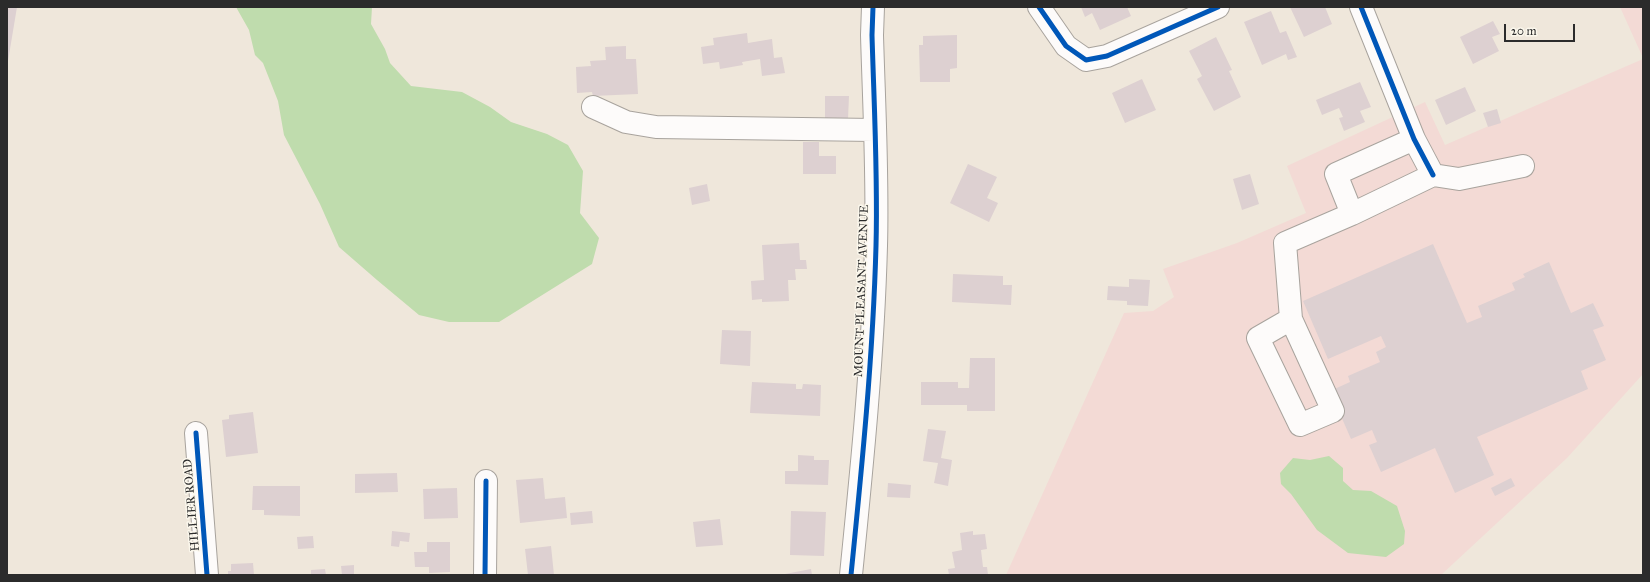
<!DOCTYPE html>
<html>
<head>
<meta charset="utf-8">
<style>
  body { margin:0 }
  #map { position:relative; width:1650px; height:582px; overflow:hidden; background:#efe7db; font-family:"IM FELL Great Primer",serif }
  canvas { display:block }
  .frame { position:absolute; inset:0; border:8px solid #2b2b2b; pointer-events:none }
  .scale { position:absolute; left:1504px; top:24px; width:71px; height:18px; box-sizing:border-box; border:2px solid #2b2b2b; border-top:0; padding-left:5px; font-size:12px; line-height:14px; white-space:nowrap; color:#2b2b2b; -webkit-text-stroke:3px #fbf7ec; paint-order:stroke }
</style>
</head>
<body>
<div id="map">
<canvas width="1650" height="582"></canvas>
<div class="frame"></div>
<div class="scale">20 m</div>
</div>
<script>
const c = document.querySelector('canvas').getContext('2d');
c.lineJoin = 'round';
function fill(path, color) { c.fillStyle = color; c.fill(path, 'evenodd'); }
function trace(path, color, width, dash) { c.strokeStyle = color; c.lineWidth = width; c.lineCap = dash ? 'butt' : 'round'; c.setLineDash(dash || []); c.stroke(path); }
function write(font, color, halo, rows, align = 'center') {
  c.font = font + ' "IM FELL Great Primer",serif'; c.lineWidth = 3; c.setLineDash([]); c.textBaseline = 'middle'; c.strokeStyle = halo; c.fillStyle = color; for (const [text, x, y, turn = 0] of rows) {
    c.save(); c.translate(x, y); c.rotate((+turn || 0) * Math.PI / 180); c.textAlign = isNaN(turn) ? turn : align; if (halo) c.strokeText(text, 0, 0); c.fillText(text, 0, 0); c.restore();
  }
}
fill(new Path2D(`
  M1620,7H1643V58Z
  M1643,59V374L1567,458L1441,575H1006L1124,313L1153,311L1174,297L1163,269L1237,243L1306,213L1287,166L1425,102L1445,145Z`), '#f3dad5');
fill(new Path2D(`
  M236,7H372L371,24L385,49L390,63L411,86L462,92L490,107L511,122L547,134L568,145L583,171L580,213L599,238L592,264L499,322H449L419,315L377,280L339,247L320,204L284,135L278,101L263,63L255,55L249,30Z
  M1329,456L1343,468V481L1353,490L1371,491L1397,506L1405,531L1404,544L1386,557L1348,553L1317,530L1291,494L1281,484L1280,473L1293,458L1310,460Z`), '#bfdcad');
fill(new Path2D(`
  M7,7H17L8,61H7Z
  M1081,7H1127L1131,16L1100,30L1092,13L1085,17Z
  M1290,7H1325L1332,24L1304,37Z
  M1271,11L1280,33L1286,31L1297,57L1288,60L1286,54L1262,65L1244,22Z
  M1493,21L1500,34L1492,37L1499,51L1473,64L1460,37Z
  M747,33L748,43L772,39L774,58L782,57L785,73L762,76L760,59L742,62L743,65L720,69L719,62L703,64L701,47L714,45L713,38Z
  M957,35V68L950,69V82H920L919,45H923V36Z
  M1216,37L1232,70L1229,71L1241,97L1214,111L1197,79L1202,76L1189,51Z
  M626,46V59H636L638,94L593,96L592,92L577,93L576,67L591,66L590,61L606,60L605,47Z
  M1142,79L1156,110L1125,123L1112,93Z
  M1360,82L1371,107L1360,111L1365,122L1344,131L1339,118L1343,117L1339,108L1322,115L1316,100Z
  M1465,87L1476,111L1446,125L1435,100Z
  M825,96H849L848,119H825Z
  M1497,109L1501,123L1488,127L1483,113Z
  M803,142H819V156H836V174H803Z
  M968,164L997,177L987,198L998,203L989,222L950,203Z
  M1250,174L1259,204L1242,210L1233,179Z
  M707,184L710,201L692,205L689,188Z
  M799,243L800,260H806L807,269H795L796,280H788L789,301L762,302V299L752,300L751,281L764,280L762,245Z
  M1433,244L1467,323L1482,317L1478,306L1515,290L1512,283L1525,277L1523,274L1549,262L1571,313L1593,303L1604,326L1593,330L1606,360L1581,371L1588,389L1477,437L1494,475L1455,493L1435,448L1381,472L1369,445L1377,442L1372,430L1351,439L1330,391L1350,382L1348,376L1380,362L1376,352L1386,347L1381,336L1328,359L1303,301Z
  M953,274L1003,276V285H1012L1011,305L952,302Z
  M1129,279L1150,280L1148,306L1127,305V301L1107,300L1108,286L1129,287Z
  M722,330L751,331L750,366L720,364Z
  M970,358H995V411H967V405H921V382H958V388H969Z
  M752,382L796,384V389H802L803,384L821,385L820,416L750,413Z
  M253,412L258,453L226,457L222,420L229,419V415Z
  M928,429L946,431L941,458L952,460L948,486L934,483L938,463L923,461Z
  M798,455L814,456V460H829L828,485L785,484V471H798Z
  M397,473L398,492L355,493V474Z
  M543,478L545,499L565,497L567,518L520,523L516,480Z
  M1511,478L1515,486L1495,496L1491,488Z
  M888,483L911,485L910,498L887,497Z
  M253,486H300V516L264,515V510H252Z
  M457,488L458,518L424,519L423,489Z
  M592,511L593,523L571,525L570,513Z
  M791,511L826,512L824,556L790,555Z
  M720,519L723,545L696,547L693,522Z
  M392,531L410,533L409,542L400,541L399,547L391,546Z
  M973,531V535L985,534L987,549L981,550L983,567H987L988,575H949L948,569L955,568L952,552L962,550L960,533Z
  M313,536L314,548L298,549L297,537Z
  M427,542H450V572L429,573V567H415L414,552H427Z
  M551,546L554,575H528L525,549Z
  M253,563L254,575H228V571H231V564Z
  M354,565V575H342L341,566Z
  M325,569L326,575H311V570Z
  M811,569L812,575H785V574Z`), '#ddd0d1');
const minor = new Path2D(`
  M1039,7L1066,46L1086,60L1107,56L1218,7
  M1361,7L1414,139L1433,175
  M593,107L626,122L656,127L874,130
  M1352,214L1433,175L1459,179L1523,166
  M1291,319L1333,411L1300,425L1258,338L1291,319L1285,243L1352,214L1336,174L1414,139
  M196,433L207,575
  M485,575L486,481
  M851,575C862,466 873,356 876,246C878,176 874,105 872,35L873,7`);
trace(minor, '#a8a39d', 24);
trace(minor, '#fdfbfa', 22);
trace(new Path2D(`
  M1039,7L1066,46L1086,60L1107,56L1218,7
  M1361,7L1414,139L1433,175
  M196,433L207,575
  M485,575L486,481
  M851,575C862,466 873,356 876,246C878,176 874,105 872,35L873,7`), '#0057b8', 5);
write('12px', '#2b2b2b', '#fbf7ec', [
  ["MOUNT PLEASANT AVENUE",862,291,-88],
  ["HILLIER ROAD",192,505,-95]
]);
</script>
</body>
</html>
